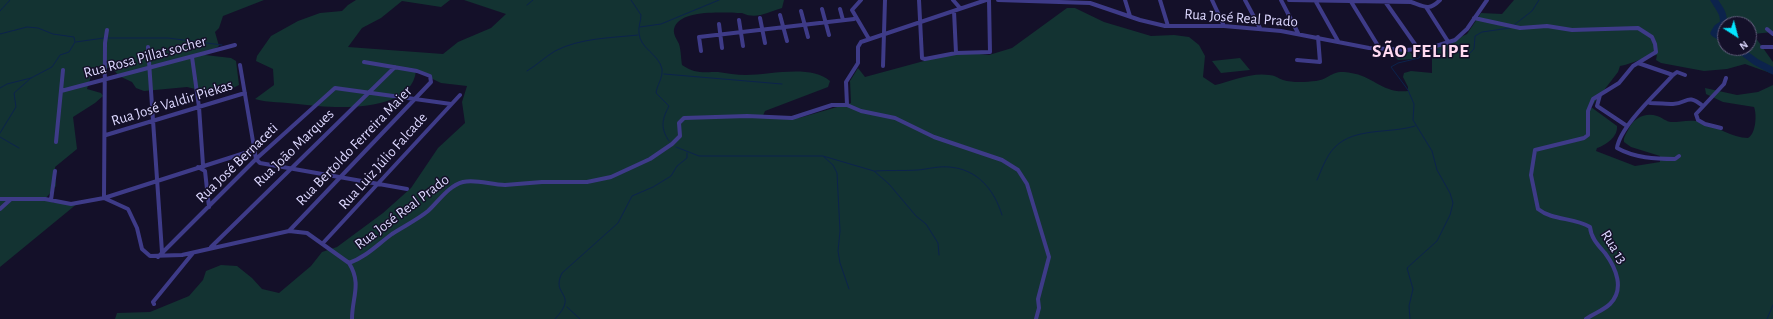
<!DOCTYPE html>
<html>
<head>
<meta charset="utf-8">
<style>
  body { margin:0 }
  #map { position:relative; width:1773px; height:319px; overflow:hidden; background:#141029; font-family:"Alegreya Sans",sans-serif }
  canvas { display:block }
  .north { position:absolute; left:1717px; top:16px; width:40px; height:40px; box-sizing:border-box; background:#141029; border:1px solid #64607f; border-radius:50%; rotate:144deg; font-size:11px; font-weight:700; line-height:16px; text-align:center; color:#ddd8ff }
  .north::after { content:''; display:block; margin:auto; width:14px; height:18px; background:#04e5ff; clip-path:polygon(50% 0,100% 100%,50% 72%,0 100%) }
</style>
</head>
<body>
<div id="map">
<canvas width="1773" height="319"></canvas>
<div class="north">N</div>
</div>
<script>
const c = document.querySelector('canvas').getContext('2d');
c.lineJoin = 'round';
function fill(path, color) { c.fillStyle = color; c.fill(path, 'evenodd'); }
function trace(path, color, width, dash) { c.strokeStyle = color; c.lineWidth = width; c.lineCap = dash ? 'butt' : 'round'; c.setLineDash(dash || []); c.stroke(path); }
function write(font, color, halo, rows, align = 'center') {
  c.font = font + ' "Alegreya Sans",sans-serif'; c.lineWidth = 3; c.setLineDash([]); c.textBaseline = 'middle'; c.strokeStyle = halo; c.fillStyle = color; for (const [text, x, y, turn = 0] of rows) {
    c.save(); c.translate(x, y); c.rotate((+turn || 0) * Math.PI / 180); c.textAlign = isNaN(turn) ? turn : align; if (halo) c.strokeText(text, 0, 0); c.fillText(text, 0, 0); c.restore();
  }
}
fill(new Path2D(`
  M0,0H264L223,16L219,28L215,32L219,46L205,55L231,58L236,61L239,85L227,91L216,94L187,87L144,91L136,88L132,82L119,76L111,67L92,73L87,89L101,93L103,96L95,103L73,117L77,149L55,167L56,186L46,198L54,203H78L0,267Z
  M356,0H450L441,7L402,1L381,18L362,28L348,47L443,54L458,42L491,28L506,14L464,0H784L782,8C767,12 757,20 742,13C726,13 679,8 674,29C673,35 677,39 679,44C681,50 681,59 682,65C695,74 703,72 718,72C727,73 736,75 746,75C769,75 811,64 830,81L828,87L765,111L762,118H799L851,103L850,81L858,68L865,77L946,55L962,52L989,55L1012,48L1067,8H1075L1104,22L1151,36L1174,35L1189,37L1199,45L1205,56L1203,77L1215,85C1231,81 1252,72 1269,75C1274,75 1278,78 1283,80C1293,83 1306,82 1316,81C1332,79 1330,69 1351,73C1373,76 1383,94 1408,91V87L1403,77L1404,73L1411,71L1432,73V50L1467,34L1481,13L1502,14L1514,0H1773V32L1753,34L1773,62V74L1745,64L1727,69L1704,71L1661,63L1656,60L1657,55C1644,56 1633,64 1620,66L1618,72L1591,107L1617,126C1618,137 1606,145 1597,148L1596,151L1635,166L1660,162V156L1631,147L1624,142C1623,137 1627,133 1629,128C1634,118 1646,112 1657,116C1661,117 1667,122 1671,122C1682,122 1689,119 1701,122C1716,126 1732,138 1748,138C1756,134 1757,114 1754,107L1723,102L1706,94L1705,88L1737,95L1758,92L1773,85V319H115L117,313L150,312L189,296L203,280L206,271L221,265L237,266L252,278L262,289L279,293L311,266L322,252L337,247L383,213L411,188L438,148L465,123L462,102L467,86L441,83L416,71C411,115 330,108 298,104C284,102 268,103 255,99L274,85L273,69L256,61L257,56L271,36L298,21L320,13L342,11L348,5ZM1725,24H1749V48H1725Z
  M1391,52H1410L1416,59L1398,60Z
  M1240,58L1250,70L1221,73L1212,61Z`), '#133332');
trace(new Path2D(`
  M631,0L641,15C641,21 638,27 639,33C640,49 659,54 662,69C663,78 657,85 656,93L669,106C662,119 660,128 669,141
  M527,5L533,0
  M0,11L10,0
  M1514,25L1532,11L1539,0
  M640,27L661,24L719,0
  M0,34L27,27L38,28L53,34L74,37L75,42L69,52L60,55L52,67L31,78L14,93L16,107L0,133
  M108,38H168L222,45
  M76,42L104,38
  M1434,49L1469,54L1474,49L1475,36L1482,32L1510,28
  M527,71C537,65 545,57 555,51C580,38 610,38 638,35
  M664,74L782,84
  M0,88L7,84L31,78
  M0,137L19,148
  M676,147L699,156H823L874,171L889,184L916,216L926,224L938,243L939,255
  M824,157L833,165L837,173L840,231L838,251L840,263L849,289
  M875,171C889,170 904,171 918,170C928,169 938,166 949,167C977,169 994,189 1002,215
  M1317,180C1322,169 1326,156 1335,147C1355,127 1389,134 1415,126
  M567,307L580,319
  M555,319C580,292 550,297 562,273L618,223L632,196L653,187L671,176L677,166L687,158V153
  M1410,319L1409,306L1413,289L1407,268L1437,241L1450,215L1453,203L1450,193L1437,170L1432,151L1413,120L1414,104L1408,90L1391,67L1398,63L1419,58L1422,52L1429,50
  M1767,319L1773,305`), '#0c234c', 1);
trace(new Path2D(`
  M1714,0C1719,8 1725,14 1723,24L1717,28L1714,33L1725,40
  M1737,48L1756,62L1773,71`), '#0c234c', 7);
trace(new Path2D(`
  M861,0L852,10L869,39
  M919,0L922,58L925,59L956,53L990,52L989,0
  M953,0L960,8
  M998,0L1090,3L1140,20L1165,26H1224L1281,31L1369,48L1407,50L1433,47L1455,40L1467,29L1487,0
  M1125,0L1130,16
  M1160,0L1168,26
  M1212,0L1224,26
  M1245,0L1260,28
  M1281,0L1298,33
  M1289,0L1411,2C1425,7 1429,11 1440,0
  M1315,0L1338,41
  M1350,0L1380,49
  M1384,0L1419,50
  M1426,7L1449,43
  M822,9L829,35
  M840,9L843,20
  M801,11L808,37
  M954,11L956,53
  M780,15L787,41
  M760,18L765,43
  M1474,18L1520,28L1547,26L1572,30L1638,28L1652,37L1655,44L1656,52L1633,66L1619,83L1593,99L1588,111V135L1584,138L1535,150L1531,175L1538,209C1553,221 1574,217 1590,227C1591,238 1598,245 1605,253C1616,268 1625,289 1610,304C1604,310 1593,314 1586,319
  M739,20L743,46
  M719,24L722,48
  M1767,29L1773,34
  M107,30L105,43L104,198L254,150
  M148,47L162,252
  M1762,47H1773
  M701,51L699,37L854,19
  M192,57L199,107L203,165
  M1297,60L1320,62L1318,37
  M1638,63L1673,75
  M240,65L256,159
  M883,66L885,0
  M61,91L235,45
  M1600,95L1597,106L1627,126
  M1650,103C1658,103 1666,104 1673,104C1689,103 1686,93 1703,106
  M847,105L846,82L858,63V47L861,42L986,0
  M1721,128L1705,124L1698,120L1696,114L1724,84L1726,78
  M106,135L245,93
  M56,142L63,70
  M1679,156L1675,159C1655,159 1635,158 1617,148C1620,126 1658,92 1673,75L1677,72L1685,75
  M256,159L260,163L407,189
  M198,167L205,171L209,207
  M0,199H45L71,204L104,198L128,209L137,228L142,249L150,256L182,255L289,231L307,233L349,263C366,257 377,245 392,234C404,226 417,220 428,211C439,201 448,186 463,182C477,179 491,185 505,185L542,182H587L611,177L650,159L672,144L680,136L679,123L684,118L747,116L792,118L832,105H847L861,111L895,118L934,137L1002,160L1018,170L1027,184L1049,257L1038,299L1039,308L1036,319
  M51,200L55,171
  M0,209L11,199
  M289,231L431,82L430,76L417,71L364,62
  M323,243L460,95
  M211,247L395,67
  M158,257L256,159L335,88L451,104
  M349,263C362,284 352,297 352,319
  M154,304L153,302L193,253`), '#3e3b88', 4);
write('15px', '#ddd8ff', '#141029', [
  ["Rua José Real Prado",1241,18,4],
  ["Rua Rosa Pillat socher",145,57,-15],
  ["Rua José Valdir Piekas",172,103,-17],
  ["Rua Bertoldo Ferreira Maier",354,146,-46],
  ["Rua João Marques",294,148,-44],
  ["Rua Luiz Júlio Falcade",383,161,-48],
  ["Rua José Bernaceti",237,163,-44],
  ["Rua José Real Prado",402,212,-37],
  ["Rua 13",1614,247,58]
]);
c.letterSpacing = '1px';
write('bold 19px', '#ffdaf1', '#141029', [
  ["SÃO FELIPE",1421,51]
]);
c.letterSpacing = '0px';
</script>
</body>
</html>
